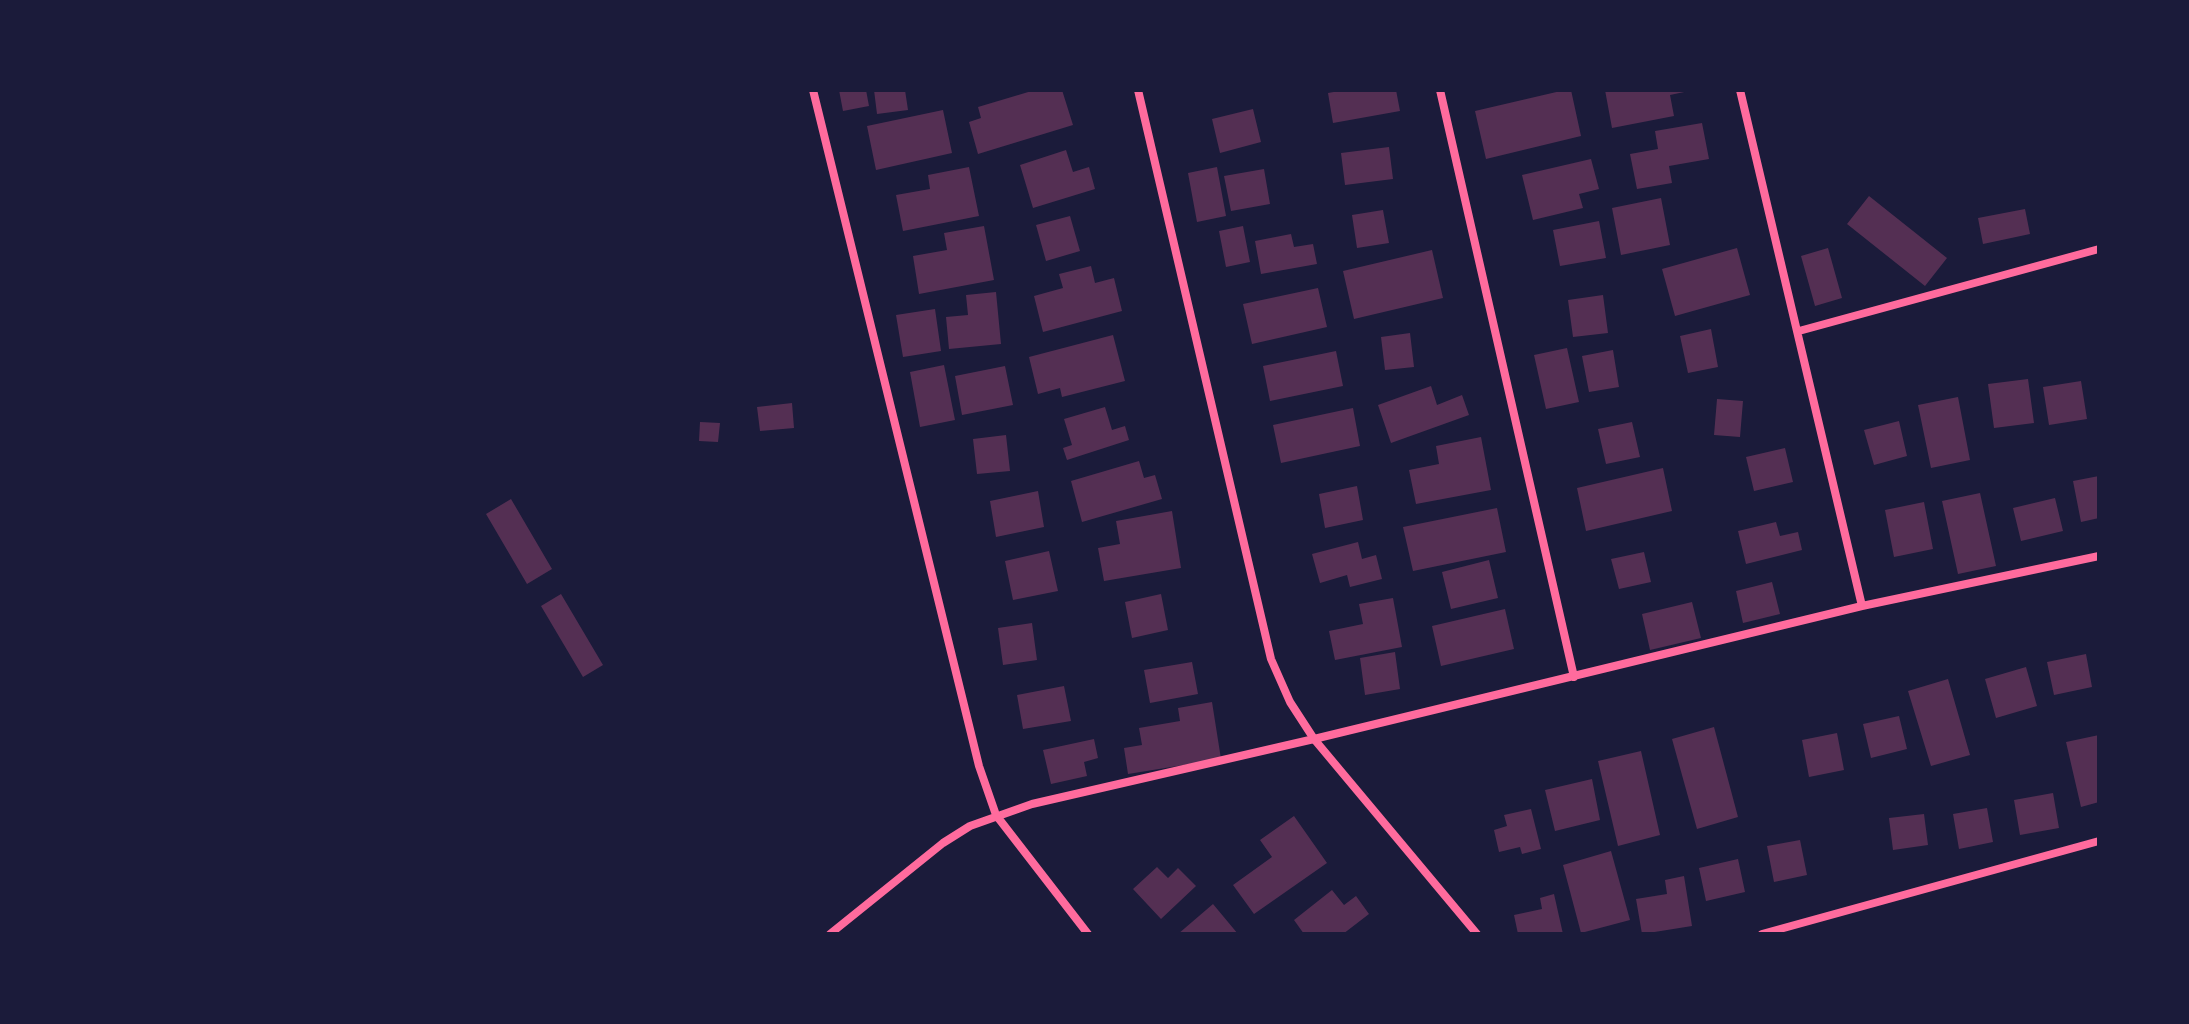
<!DOCTYPE html>
<html>
<head>
<meta charset="utf-8">
<style>
  body { margin:0 }
  #map { position:relative; width:2189px; height:1024px; overflow:hidden; background:#1b1b3a; font-family:"Open Sans",sans-serif }
  canvas { display:block }
  .frame { position:absolute; inset:0; border:92px solid #1b1b3a; pointer-events:none }
</style>
</head>
<body>
<div id="map">
<canvas width="2189" height="1024"></canvas>
<div class="frame"></div>
</div>
<script>
const c = document.querySelector('canvas').getContext('2d');
c.lineJoin = 'round';
function fill(path, color) { c.fillStyle = color; c.fill(path, 'evenodd'); }
function trace(path, color, width, dash) { c.strokeStyle = color; c.lineWidth = width; c.lineCap = dash ? 'butt' : 'round'; c.setLineDash(dash || []); c.stroke(path); }
fill(new Path2D(`
  M839,90H866L869,106L843,111Z
  M874,90H905L908,110L877,114Z
  M1035,90H1062L1073,125L978,154L969,122L981,118L978,107Z
  M1345,90H1396L1400,111L1333,123L1328,93Z
  M1565,90H1571L1581,136L1486,159L1475,111Z
  M1605,90H1688L1689,91L1670,95L1674,116L1612,128Z
  M1253,109L1261,142L1220,153L1212,119Z
  M943,110L952,153L876,170L867,126Z
  M1702,123L1709,159L1669,166L1672,183L1637,189L1630,154L1658,149L1655,131Z
  M1389,147L1393,179L1345,185L1341,153Z
  M1066,150L1073,172L1089,167L1095,189L1033,208L1020,165Z
  M1591,159L1599,189L1579,194L1583,208L1533,220L1522,175Z
  M969,167L979,216L903,231L896,195L930,189L928,175Z
  M1217,167L1226,216L1197,222L1188,173Z
  M1264,169L1270,204L1231,211L1224,176Z
  M1869,196L1947,258L1925,286L1847,224Z
  M1661,198L1670,245L1621,255L1612,208Z
  M2025,209L2030,234L1983,244L1978,218Z
  M1383,210L1389,243L1357,248L1352,215Z
  M1070,216L1080,251L1046,261L1036,225Z
  M1599,221L1606,258L1560,266L1553,230Z
  M984,226L994,280L919,294L913,256L947,250L944,233Z
  M1243,226L1250,262L1226,267L1219,231Z
  M1291,234L1294,247L1313,244L1317,264L1261,274L1255,241Z
  M1737,248L1750,295L1675,316L1662,269Z
  M1828,248L1842,298L1815,306L1801,256Z
  M1432,250L1443,298L1354,319L1343,271Z
  M1091,266L1095,283L1114,278L1122,311L1043,332L1034,296L1063,288L1059,274Z
  M1318,288L1327,327L1252,344L1243,304Z
  M996,292L1001,344L949,349L946,317L968,315L966,295Z
  M1603,295L1608,333L1573,337L1568,300Z
  M935,309L941,351L903,357L896,315Z
  M1711,329L1718,367L1688,373L1680,336Z
  M1410,333L1414,367L1385,370L1381,337Z
  M1113,335L1125,381L1062,397L1060,388L1038,394L1029,357Z
  M1567,348L1579,402L1546,409L1534,355Z
  M1613,350L1619,387L1589,392L1582,356Z
  M1336,351L1343,386L1270,401L1263,366Z
  M944,365L955,420L920,427L910,372Z
  M1005,366L1013,405L962,415L955,376Z
  M2028,379L2034,423L1994,428L1988,384Z
  M2081,381L2087,419L2049,425L2043,387Z
  M1431,386L1437,405L1462,395L1469,415L1391,443L1378,405Z
  M1958,397L1970,460L1931,468L1918,405Z
  M1717,399L1743,401L1740,437L1714,435Z
  M792,403L794,428L760,431L757,407Z
  M1105,407L1112,430L1125,426L1129,440L1067,460L1063,448L1072,445L1064,419Z
  M1353,408L1360,446L1281,463L1273,425Z
  M1899,421L1907,456L1874,465L1864,430Z
  M700,422L720,423L718,442L699,441Z
  M1632,422L1640,457L1606,464L1598,429Z
  M1006,435L1010,471L977,474L973,439Z
  M1481,437L1491,490L1416,504L1409,470L1439,464L1436,446Z
  M1785,448L1793,482L1754,491L1746,457Z
  M1139,461L1144,478L1155,475L1162,499L1082,522L1071,481Z
  M1663,468L1672,511L1586,531L1577,488Z
  M2099,476V518L2081,522L2073,481Z
  M1357,486L1363,520L1325,528L1319,494Z
  M1038,491L1044,527L996,537L990,501Z
  M1980,493L1996,566L1958,574L1942,501Z
  M2055,498L2063,531L2021,541L2013,508Z
  M511,499L552,569L527,584L486,514Z
  M1924,502L1933,549L1894,557L1885,510Z
  M1497,508L1506,552L1413,571L1403,527Z
  M1172,511L1181,568L1104,581L1098,548L1120,544L1116,521Z
  M1776,522L1780,536L1798,532L1802,550L1746,564L1738,531Z
  M1358,542L1362,559L1376,555L1382,579L1350,587L1347,575L1320,583L1312,554Z
  M1049,551L1058,591L1013,600L1005,561Z
  M1644,552L1651,582L1619,589L1611,559Z
  M1489,560L1498,598L1451,609L1442,572Z
  M1772,582L1780,614L1743,623L1736,591Z
  M561,594L603,665L583,677L541,606Z
  M1161,594L1168,630L1132,638L1125,602Z
  M1393,598L1402,647L1335,660L1329,631L1363,624L1359,604Z
  M1692,602L1701,638L1650,650L1642,614Z
  M1505,609L1514,649L1441,666L1432,626Z
  M1032,623L1037,660L1003,665L998,628Z
  M1395,652L1400,689L1365,695L1360,658Z
  M2086,654L2092,687L2054,695L2047,662Z
  M1192,662L1198,694L1150,703L1144,670Z
  M2026,667L2037,706L1996,718L1985,679Z
  M1948,679L1970,755L1931,766L1908,691Z
  M1064,686L1071,721L1023,729L1017,695Z
  M1212,702L1221,759L1128,774L1124,748L1142,745L1139,728L1180,721L1178,708Z
  M1899,716L1907,749L1871,758L1863,724Z
  M1714,727L1738,817L1697,829L1672,739Z
  M1837,733L1844,770L1809,777L1802,740Z
  M2099,735V802L2081,807L2066,742Z
  M1094,739L1098,758L1084,762L1087,776L1051,784L1043,750Z
  M1641,751L1660,835L1618,846L1598,761Z
  M1592,779L1600,820L1555,831L1545,790Z
  M2053,793L2059,828L2020,835L2014,800Z
  M1987,808L1993,842L1959,849L1953,814Z
  M1531,809L1541,849L1522,854L1520,847L1499,852L1494,830L1507,826L1504,815Z
  M1924,814L1928,845L1893,850L1889,818Z
  M1294,816L1327,863L1254,914L1233,885L1272,857L1260,840Z
  M1800,840L1807,875L1774,882L1767,846Z
  M1611,851L1630,920L1581,933L1563,865Z
  M1738,859L1745,892L1706,901L1699,868Z
  M1157,867L1168,878L1178,868L1196,886L1161,919L1133,889Z
  M1684,876L1692,926L1642,934L1636,899L1667,894L1665,880Z
  M1332,890L1344,905L1356,896L1369,914L1343,934H1304L1294,920Z
  M1554,894L1563,934H1518L1514,915L1542,909L1540,898Z
  M1213,904L1238,934H1178Z`), '#542f53');
trace(new Path2D(`
  M813,90L979,766L996,815L1088,934
  M1138,90L1271,659L1290,702L1314,739L1477,934
  M1440,90L1574,677
  M1740,90L1862,606
  M1799,331L2099,249
  M830,934L943,843L970,826L1032,804L1314,739L1862,606L2099,556
  M1762,934L2099,841`), '#ff6b9d', 8);
</script>
</body>
</html>
